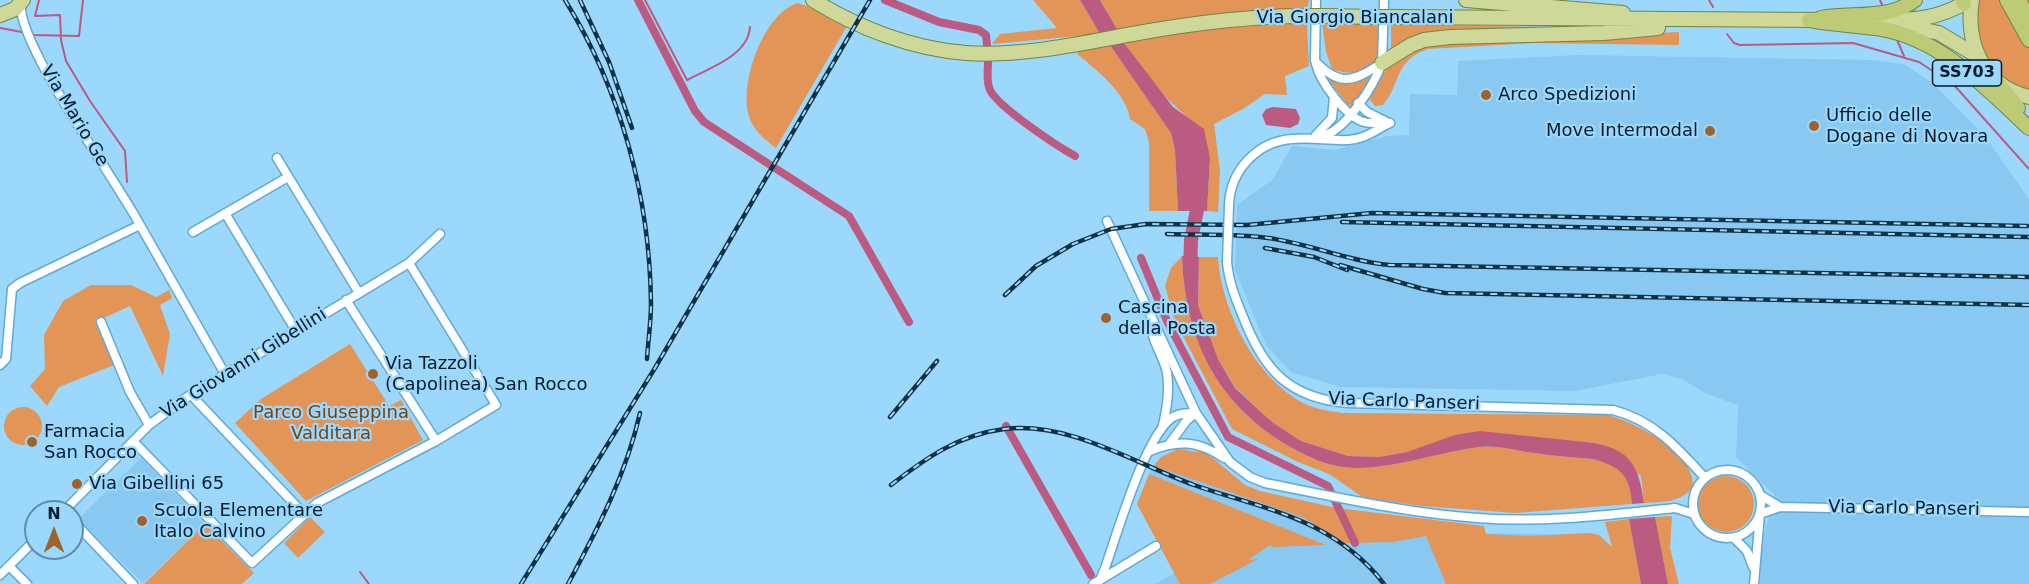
<!DOCTYPE html>
<html>
<head>
<meta charset="utf-8">
<style>
  body { margin:0 }
  #map { position:relative; width:2029px; height:584px; overflow:hidden; background:#9cd7fc; font-family:"DejaVu Sans",sans-serif }
  canvas { display:block }
  .north { position:absolute; left:24px; top:500px; width:60px; height:60px; box-sizing:border-box; background:#9cd7fc; border:2px solid #5e8ca9; border-radius:50%; rotate:0deg; font-size:16px; font-weight:700; line-height:24px; text-align:center; color:#001c2d }
  .north::after { content:''; display:block; margin:auto; width:21px; height:27px; background:#a1612b; clip-path:polygon(50% 0,100% 100%,50% 72%,0 100%) }
</style>
</head>
<body>
<div id="map">
<canvas width="2029" height="584"></canvas>
<div class="north">N</div>
</div>
<script>
const c = document.querySelector('canvas').getContext('2d');
c.lineJoin = 'round';
function fill(path, color) { c.fillStyle = color; c.fill(path, 'evenodd'); }
function trace(path, color, width, dash) { c.strokeStyle = color; c.lineWidth = width; c.lineCap = dash ? 'butt' : 'round'; c.setLineDash(dash || []); c.stroke(path); }
function write(font, color, halo, rows, align = 'center') {
  c.font = font + ' "DejaVu Sans",sans-serif'; c.lineWidth = 4.5; c.setLineDash([]); c.textBaseline = 'middle'; c.strokeStyle = halo; c.fillStyle = color; for (const [text, x, y, turn = 0] of rows) {
    c.save(); c.translate(x, y); c.rotate((+turn || 0) * Math.PI / 180); c.textAlign = isNaN(turn) ? turn : align; if (halo) c.strokeText(text, 0, 0); c.fillText(text, 0, 0); c.restore();
  }
}
fill(new Path2D(`
  M1580,55L1872,60L1904,64L1935,85L1984,135L2029,199V584H1760L1762,542L1775,495L1736,457L1738,405L1705,393L1682,379L1662,374L1575,391L1341,387L1291,372L1266,345L1235,270L1237,205L1272,180L1292,146L1334,150L1387,136L1409,135L1410,94L1457,95L1458,61Z
  M1178,449H1187L1240,490L1468,533L1599,535L1619,584H1155L1175,573L1137,504L1151,469L1161,457Z
  M141,458L205,524L143,583L78,519Z`), '#89c9f1');
fill(new Path2D(`
  M1033,0H1080L1100,34L992,44L1000,34L1057,28Z
  M1100,0H1309L1307,11L1118,31Z
  M1978,0H2029V90C1989,77 1970,41 1978,0Z
  M797,3L817,9L847,26L776,148C765,140 753,130 749,116C739,83 763,15 797,3Z
  M1322,23L1378,24C1377,35 1379,49 1376,59C1370,77 1345,74 1332,69L1326,52Z
  M1271,24H1307L1309,66L1285,76L1287,95L1265,94L1243,109L1214,124L1220,171L1218,212L1207,211L1210,158L1187,117L1161,93L1124,43L1197,30Z
  M1391,24L1590,28L1429,33L1410,37L1391,50Z
  M1679,32V45L1535,43L1428,49C1394,60 1401,84 1383,105L1375,106L1370,100C1371,86 1391,61 1404,55C1412,50 1422,47 1431,44Z
  M1110,45L1171,132L1175,150L1178,211H1149V142L1145,129L1130,119C1127,94 1096,69 1077,54L1079,51Z
  M1369,76L1371,78L1352,106L1348,105L1329,81L1330,79L1352,84Z
  M1182,256C1185,338 1215,402 1287,445C1309,458 1333,469 1359,468C1400,467 1439,452 1480,447C1497,445 1516,451 1534,453C1553,456 1573,457 1593,459C1622,467 1630,474 1632,504L1515,513L1422,506L1364,498L1329,474L1298,462L1232,429L1175,321L1165,286L1171,268Z
  M1199,257H1218C1221,311 1258,384 1310,406C1320,410 1332,411 1342,413L1608,415C1636,423 1695,452 1693,487C1680,503 1663,502 1644,503L1641,476L1594,443L1546,439L1407,452L1379,457L1348,456L1301,441L1272,422L1235,387L1218,359L1198,305Z
  M91,285H131L156,297L169,290L172,298L160,305L170,334L163,376L130,306L95,322L114,365L59,387L47,406L30,386L45,369L44,335L63,301Z
  M350,344L389,406L401,400L423,440L306,501L235,423L261,399Z
  M4 426a19 19 0 1 1 38 0a19 19 0 1 1-38 0Z
  M1178,449L1197,452L1202,449L1245,485L1260,491L1337,508L1484,526L1486,534L1529,536L1590,533L1599,535L1612,547L1605,522L1629,519L1641,584H1446L1426,536L1393,542L1345,543L1302,517L1154,466L1161,457Z
  M1149,474L1326,545L1273,547L1270,545L1248,560L1258,559L1210,584H1180L1137,504Z
  M1698 504a28 28 0 1 1 56 0a28 28 0 1 1-56 0Z
  M1672,516L1670,548L1679,584H1668L1655,517Z
  M310,517L325,532L298,558L284,543Z
  M205,524L254,573L242,584H144Z`), '#e39457');
fill(new Path2D(`
  M1080,0H1100L1118,31L1100,34Z
  M1124,43L1173,107L1204,129L1210,158L1207,211H1178L1175,150L1171,133L1110,45Z
  M1273,107L1296,109L1300,118L1298,124L1290,128L1266,125L1262,115L1266,109Z
  M1182,256L1199,257L1198,305L1218,359L1235,388L1272,422L1301,441L1348,456L1379,457L1407,452L1455,435L1480,431L1594,443C1632,450 1639,468 1644,503L1632,504C1630,475 1621,467 1593,459C1573,457 1553,456 1534,453C1516,451 1497,445 1480,447C1439,452 1400,467 1359,468C1333,469 1309,458 1287,445C1215,402 1185,338 1182,256Z
  M1655,517L1668,584H1641L1629,519Z`), '#bc5b81');
trace(new Path2D(`
  M39,0L35,16L60,15L61,40L66,61L90,101L125,151L127,182
  M645,0L687,80C709,68 748,56 750,27
  M1709,0L1713,7
  M1880,0L1883,7
  M0,28L27,33
  M1727,34L1734,43L1740,45L1853,43L1919,62L1954,85L2029,169
  M32,35L79,36L83,0
  M1897,40L1904,56
  M360,572L369,584`), '#bc5b81', 2);
trace(new Path2D(`
  M638,0L695,111L704,122L849,216L909,322
  M885,0L939,22L979,30L986,35L987,45
  M988,62C988,72 986,81 990,90C998,107 1057,146 1075,156
  M1141,258L1167,321L1228,437L1328,486L1355,543
  M1006,426L1091,575`), '#bc5b81', 8);
trace(new Path2D(`
  M1190,274L1191,240L1200,195`), '#bc5b81', 14);
const minor = new Path2D(`
  M1316,0L1315,61C1340,88 1354,81 1382,63L1384,0
  M21,3C16,43 117,181 140,225
  M1316,64C1320,82 1346,117 1364,122C1371,124 1380,123 1388,123
  M1358,103L1367,112L1387,122
  M1316,135L1332,118L1334,97
  M1322,136C1346,131 1374,85 1382,63
  M277,158L359,293
  M1229,206C1230,171 1256,142 1292,139C1311,137 1330,141 1348,140C1366,139 1375,130 1390,123
  M225,213L296,331
  M1107,221L1196,413L1230,462L1250,477L1265,483C1336,497 1406,513 1478,518C1543,523 1609,515 1675,508L1694,514
  M193,232L288,177
  M1227,262C1229,283 1236,300 1244,319C1264,370 1289,398 1347,403L1613,410C1653,420 1678,448 1705,478
  M346,300L436,441
  M1152,319C1148,338 1164,355 1167,373C1170,391 1167,408 1163,425
  M101,322L130,392L149,425
  M0,365L6,359L12,289L20,283L140,225L225,374
  M191,395L304,514
  M133,441L252,563L317,503L436,441L496,405L409,263
  M1170,443L1187,420L1195,414
  M1150,451C1178,439 1199,441 1224,458
  M1693 504a34 34 0 1 1 68 0a34 34 0 1 1-68 0Z
  M1760,495L1780,507
  M63,512L149,425L184,399L409,263L440,234
  M72,520L133,584
  M1734,538L1747,551L1753,567
  M9,566L27,584
  M0,575L36,539
  M1100,580L1156,546
  M1093,584L1100,580L1105,568C1117,535 1145,435 1173,417C1180,413 1188,413 1196,413
  M1754,584L1760,514L1780,507L2029,512`);
const primary = new Path2D(`
  M813,0C858,28 912,49 966,53C1023,57 1082,43 1138,33C1194,23 1248,16 1305,16
  M1466,0L1623,13
  M1972,0C1965,43 1983,86 2029,97
  M0,15L15,9L23,0
  M1323,16L1376,17
  M1393,17L1820,20
  M1863,21C1906,20 1932,23 1970,0
  M1905,26L1939,33L1979,57
  M1382,63L1411,45L1424,40L1450,37L1604,33L1658,28`);
const trunk = new Path2D(`
  M1963,0L1964,4
  M2007,0L2029,40
  M2019,0L2029,19
  M1821,18C1854,12 1887,21 1915,0
  M1809,20C1833,25 1858,25 1882,29C1941,39 1987,89 2029,128
  M1993,77L2018,108`);
trace(minor, '#5ea9d6', 11);
trace(primary, '#708546', 16);
trace(trunk, '#708546', 16);
trace(minor, '#fff', 8);
trace(primary, '#ced898', 14);
trace(trunk, '#becb76', 14);
const rail = new Path2D(`
  M565,0C621,90 650,198 651,304C651,322 648,341 647,359
  M580,0L609,62L632,128
  M1342,222L2029,237
  M1167,234C1198,235 1229,234 1260,237C1304,241 1345,261 1390,265L2029,277
  M1265,248L1314,257L1347,270
  M1340,265L1423,289L1445,293L2029,305
  M1005,295L1036,266L1073,244L1111,229L1146,224L1247,225L1372,213L2027,226
  M890,417L937,361
  M891,485C926,458 958,435 1004,429C1069,421 1134,463 1194,485C1234,499 1276,508 1314,527C1341,541 1366,560 1384,584
  M521,584L655,368L870,0
  M568,584C598,528 626,475 640,413`);
trace(rail, '#113144', 4.5);
trace(rail, '#9cd7fc', 2, [7]);
const minorBridge = new Path2D(`
  M1227,262L1229,206`);
const primaryBridge = new Path2D(`
  M1305,16H1323
  M1376,17H1393`);
trace(minorBridge, '#5ea9d6', 11, []);
trace(primaryBridge, '#708546', 16, []);
trace(minorBridge, '#fff', 8);
trace(primaryBridge, '#ced898', 14);
for (const [x, y, r, color] of [
  [1486,95,6,"#a1612b"],
  [1814,126,6,"#a1612b"],
  [1710,131,6,"#a1612b"],
  [1106,318,6,"#a1612b"],
  [373,374,6,"#a1612b"],
  [32,442,6,"#a1612b"],
  [77,484,6,"#a1612b"],
  [142,521,6,"#a1612b"]
]) { const dot = new Path2D(); dot.arc(x, y, r, 0, 2 * Math.PI); c.fillStyle = color; c.fill(dot); trace(dot, '#9cd7fc', 2); }
for (const [x, y, w] of [
  [1967,73,69]
]) { const box = new Path2D(); box.roundRect(x - w / 2, y - 13, w, 26, 4.5); c.fillStyle = '#9cd7fc'; c.fill(box); trace(box, '#001c2d', 1.5); }
write('bold 16px', '#001c2d', null, [
  ["SS703",1967,73]
]);
write('18px', '#001c2d', '#9cd7fc', [
  ["Via Giorgio Biancalani",1355,18],
  ["Via Mario Ge",74,116,59],
  ["Via Giovanni Gibellini",244,364,-32],
  ["Via Carlo Panseri",1404,402,2],
  ["Via Carlo Panseri",1904,509,1]
]);
write('18px', '#001c2d', '#9cd7fc', [
  ["Arco Spedizioni",1498,95],
  ["Ufficio delle",1826,116],
  ["Dogane di Novara",1826,137],
  ["Move Intermodal",1698,131,"right"],
  ["Cascina",1118,308],
  ["della Posta",1118,329],
  ["Via Tazzoli",385,364],
  ["(Capolinea) San Rocco",385,385],
  ["Farmacia",44,432],
  ["San Rocco",44,453],
  ["Via Gibellini 65",89,484],
  ["Scuola Elementare",154,511],
  ["Italo Calvino",154,532]
], 'left');
write('18px', '#784210', '#9cd7fc', [
  ["Parco Giuseppina",331,413],
  ["Valditara",331,434]
]);
</script>
</body>
</html>
